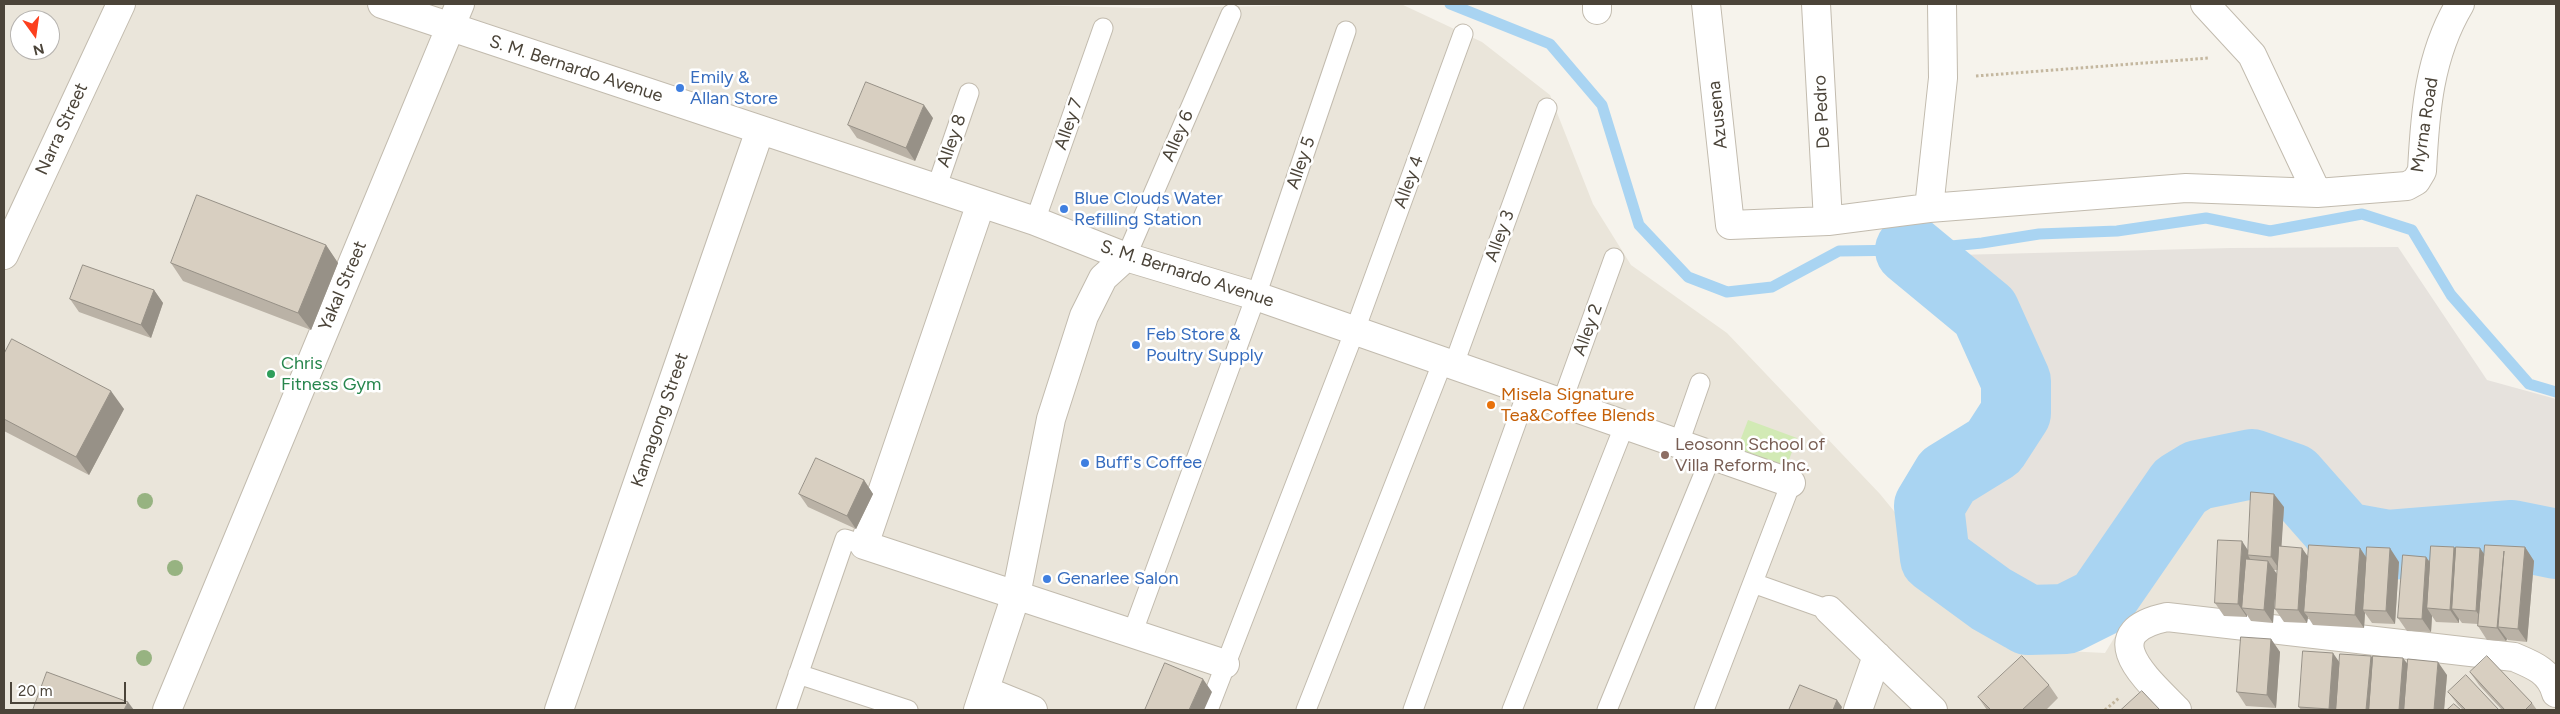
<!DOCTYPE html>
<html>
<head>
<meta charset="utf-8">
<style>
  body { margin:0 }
  #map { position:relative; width:2560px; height:714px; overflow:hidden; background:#f6f3ec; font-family:Figtree,sans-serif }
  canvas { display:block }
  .frame { position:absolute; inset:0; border:5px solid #4b4439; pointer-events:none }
  .north { position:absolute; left:10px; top:10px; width:50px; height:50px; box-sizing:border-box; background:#fff; border:1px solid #b7b4b0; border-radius:50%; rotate:166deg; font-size:14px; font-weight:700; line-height:20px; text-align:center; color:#4b4439 }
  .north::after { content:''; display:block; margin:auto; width:18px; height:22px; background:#fc3f1d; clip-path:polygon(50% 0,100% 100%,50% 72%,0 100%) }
  .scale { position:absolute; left:10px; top:682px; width:116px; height:22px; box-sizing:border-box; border:2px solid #4b4439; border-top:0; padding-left:6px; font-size:15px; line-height:18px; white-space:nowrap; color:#4b4439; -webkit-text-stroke:4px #fff; paint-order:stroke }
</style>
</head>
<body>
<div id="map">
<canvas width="2560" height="714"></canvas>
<div class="frame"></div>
<div class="north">N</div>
<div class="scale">20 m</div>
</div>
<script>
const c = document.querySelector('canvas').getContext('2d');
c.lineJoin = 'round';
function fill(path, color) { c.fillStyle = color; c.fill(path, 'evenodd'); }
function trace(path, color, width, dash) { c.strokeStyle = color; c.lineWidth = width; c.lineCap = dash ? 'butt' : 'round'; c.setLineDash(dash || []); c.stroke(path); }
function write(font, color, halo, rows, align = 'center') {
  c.font = font + ' Figtree,sans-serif'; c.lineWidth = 5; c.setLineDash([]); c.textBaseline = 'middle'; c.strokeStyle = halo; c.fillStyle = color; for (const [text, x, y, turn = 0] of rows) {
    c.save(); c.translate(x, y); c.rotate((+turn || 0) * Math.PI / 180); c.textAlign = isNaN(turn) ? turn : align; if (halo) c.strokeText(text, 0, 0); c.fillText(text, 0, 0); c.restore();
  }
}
fill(new Path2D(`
  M4,4H981L1146,8L1401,4L1482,42L1550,95L1593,204L1631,265L1727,333L1880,494L2006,648L2105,653L2204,490L2273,488L2347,553L2556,554V710H4ZM20,20H50V50H20Z`), '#eae5da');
fill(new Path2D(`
  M2398,247L2487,380L2556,399V528L2550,524L2376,530L2279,446L2196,456L2086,592L2039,602L1949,537L1959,491L2004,467L2040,404L2019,324L1956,255L2231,248Z`), '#e6e2dd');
fill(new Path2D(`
  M1748,420L1797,438L1786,468L1737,449Z`), '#d2eab5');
trace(new Path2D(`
  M1450,4L1550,44L1602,105L1639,225L1688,277L1727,292L1772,287L1839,251L1910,250L1982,243L2039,234L2117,231L2206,218L2270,231L2362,214L2412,230L2451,295L2529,384L2556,392`), '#a9d4f2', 11);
trace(new Path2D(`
  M1910,250L1985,312L2016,381V413L1994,447L1947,476L1929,506L1935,558L1991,599L2028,620L2066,619L2100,602L2180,486L2198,475L2252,464L2292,478L2344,537L2388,545L2512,535L2556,544`), '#a9d4f2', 70);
const lane = new Path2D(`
  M936,189L969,93
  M1035,221L1103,28
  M1126,257L1231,14
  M1454,364L1547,108
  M1562,402L1614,258
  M1679,443L1700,383
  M1753,583L1829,610
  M1132,634L1256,296L1346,31
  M798,674L908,710
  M786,710L845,539L864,545
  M1208,710L1355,330L1463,34
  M1306,710L1443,361
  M1413,710L1528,390
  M1512,710L1625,424
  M1607,710L1712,454
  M1704,710L1791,483`);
const street = new Path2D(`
  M382,4L1035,221L1126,257L1256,296L1791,483
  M1597,4V10
  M1706,4L1730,225L1828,221L1929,208L2186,188L2317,193L2252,55L2205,4
  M1816,4L1828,221
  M2317,193L2407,186L2416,181L2422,171C2425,112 2429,56 2460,4
  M981,203L864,545L1225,664
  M1929,208L1943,78L1942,4
  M4,255L121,4
  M1829,610L1933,710
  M986,691L1033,710
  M167,710L460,4
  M559,710L760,130
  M978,710L1016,595L1051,419L1084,316L1103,278L1126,257
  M1858,710L1877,656
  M2177,710C2149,681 2091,633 2167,617L2514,657C2533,665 2550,671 2556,693`);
trace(lane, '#c2bbae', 21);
trace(street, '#c2bbae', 30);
trace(new Path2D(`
  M1976,76L2209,58
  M2105,710L2119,698`), '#c4b79f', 3, [2.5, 2.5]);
trace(lane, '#fff', 19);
trace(street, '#fff', 28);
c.fillStyle = '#97b381';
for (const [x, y] of [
  [145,501],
  [175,568],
  [144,658]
]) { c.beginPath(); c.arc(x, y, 8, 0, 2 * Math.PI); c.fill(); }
fill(new Path2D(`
  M933,118L915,161L857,138L848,125Z
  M326,245L338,263L311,330L183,281L171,263Z
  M154,290L163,303L151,338L79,312L70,299Z
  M4,354L124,409L89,475L4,431Z
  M864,480L873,494L856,529L808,507L799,494Z
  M2284,507L2281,546L2308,556L2360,548L2366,557L2399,562L2395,624L2372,623L2365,613L2364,628L2313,625L2308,617L2307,623L2284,622L2275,609L2278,570H2274L2273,623L2251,621L2247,615V617L2224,616L2215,603L2248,550Z
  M2454,547L2456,550L2484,554L2525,547L2534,561L2527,642L2508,640L2507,639L2506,641L2487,640L2478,626V624L2462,623L2459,619V623L2436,622L2432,616L2431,632L2407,631L2398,618L2426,557L2430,562Z
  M2271,639L2280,652L2276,708L2246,706L2237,692Z
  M2373,659L2407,663L2447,675L2444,710H2301L2299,707L2340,663Z
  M2470,672L2532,703L2537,710H2502L2479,685Z
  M2049,685L2058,698L2046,710H1987L1978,697Z
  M2448,692L2499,710H2463L2458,705Z`), '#bab2a6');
fill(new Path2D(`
  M924,105L933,118L915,161L906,148Z
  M326,245L338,263L311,330L298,313Z
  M154,290L163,303L151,338L141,325Z
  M111,391L124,409L89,475L76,457Z
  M864,480L873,494L856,529L847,516Z
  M2274,494L2284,507L2280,570L2271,557Z
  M2242,541L2251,555H2248L2250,559L2242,608L2247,615V617L2238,604Z
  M2454,547L2463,560L2452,609L2459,619V623L2450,610Z
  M2525,547L2534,561L2527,642L2518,629Z
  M2302,548L2311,561L2304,612L2308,617L2307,623L2298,610Z
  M2360,548L2369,562L2363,610L2365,613L2364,628L2355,615Z
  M2390,548L2399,562L2395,624L2386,611Z
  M2480,548L2489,561L2485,624L2476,611Z
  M2504,551L2498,627L2507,639L2506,641L2497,628Z
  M2426,557L2435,570L2427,608L2432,616L2431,632L2422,619Z
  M2268,561L2277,574L2273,623L2264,610Z
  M2271,639L2280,652L2276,708L2267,695Z
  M2333,653L2342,666L2336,710H2330L2329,709Z
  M2371,656L2380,669L2377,710H2366Z
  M2403,658L2413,671L2410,710H2399Z
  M2438,662L2447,675L2444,710H2434Z
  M1203,679L1212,692L1204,710H1189Z
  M1837,700L1842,707L1841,710H1833Z
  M128,702L134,710H124Z`), '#979187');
const building = new Path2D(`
  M866,82L924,105L906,148L848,125Z
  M197,195L326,245L298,313L171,263Z
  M83,265L154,290L141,325L70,299Z
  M12,339L111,391L76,457L4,419V354Z
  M816,458L864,480L847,516L799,494Z
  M2251,492L2274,494L2271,557L2248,555Z
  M2218,540L2242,541L2238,604L2215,603Z
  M2309,545L2360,548L2355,615L2304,612Z
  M2485,545L2525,547L2518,629L2498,627L2504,551L2497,628L2478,626Z
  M2279,546L2302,548L2298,610L2275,609Z
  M2431,546L2454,547L2450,610L2427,608Z
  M2367,547L2390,548L2386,611L2363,610Z
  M2456,547L2480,548L2476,611L2452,609Z
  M2403,555L2426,557L2422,619L2398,618Z
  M2246,559L2268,561L2264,610L2242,608Z
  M2241,637L2271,639L2267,695L2237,692Z
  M2303,651L2333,653L2329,709L2299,707Z
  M2340,654L2371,656L2366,710H2336Z
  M2022,656L2049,685L2022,710H1991L1978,697Z
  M2373,656L2403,658L2399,710H2369Z
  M2487,656L2532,703L2525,710H2505L2470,672Z
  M2408,659L2438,662L2434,710H2404Z
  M1165,663L1203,679L1189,710H1145Z
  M47,672L128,702L124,710H33Z
  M2466,675L2499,710H2466L2448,692Z
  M1800,685L1837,700L1833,710H1789Z
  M2142,691L2160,710H2121Z
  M2454,704L2461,710H2447Z`);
fill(building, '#d8cfc1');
trace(building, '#979187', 1);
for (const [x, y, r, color] of [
  [680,88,5,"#3f7fe0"],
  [1064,209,5,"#3f7fe0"],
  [1136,345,5,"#3f7fe0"],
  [271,374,5,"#2e9e5b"],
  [1491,405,5,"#e8710a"],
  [1665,455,5,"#8d6e63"],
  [1085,463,5,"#3f7fe0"],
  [1047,579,5,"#3f7fe0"]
]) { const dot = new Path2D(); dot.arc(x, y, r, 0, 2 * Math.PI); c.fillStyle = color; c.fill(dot); trace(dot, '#fff', 2); }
write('18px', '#4b4439', '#fff', [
  ["S. M. Bernardo Avenue",576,69,18],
  ["De Pedro",1822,112,-93],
  ["Azusena",1718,115,-96],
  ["Alley 7",1069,124,-71],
  ["Myrna Road",2425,125,-81],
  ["Narra Street",62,129,-65],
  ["Alley 6",1178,136,-67],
  ["Alley 8",952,141,-71],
  ["Alley 5",1301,163,-71],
  ["Alley 4",1409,182,-70],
  ["Alley 3",1500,236,-70],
  ["S. M. Bernardo Avenue",1187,274,18],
  ["Yakal Street",343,286,-67],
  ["Alley 2",1588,330,-70],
  ["Kamagong Street",660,420,-71]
]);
write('18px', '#366cbe', '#fff', [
  ["Emily &",690,78],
  ["Allan Store",690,99],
  ["Blue Clouds Water",1074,199],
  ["Refilling Station",1074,220],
  ["Feb Store &",1146,335],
  ["Poultry Supply",1146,356],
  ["Buff's Coffee",1095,463],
  ["Genarlee Salon",1057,579]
], 'left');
write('18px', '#27864d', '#fff', [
  ["Chris",281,364],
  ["Fitness Gym",281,385]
], 'left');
write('18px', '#c56008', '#fff', [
  ["Misela Signature",1501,395],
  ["Tea&Coffee Blends",1501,416]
], 'left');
write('18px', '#785e54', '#fff', [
  ["Leosonn School of",1675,445],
  ["Villa Reform, Inc.",1675,466]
], 'left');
</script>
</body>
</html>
